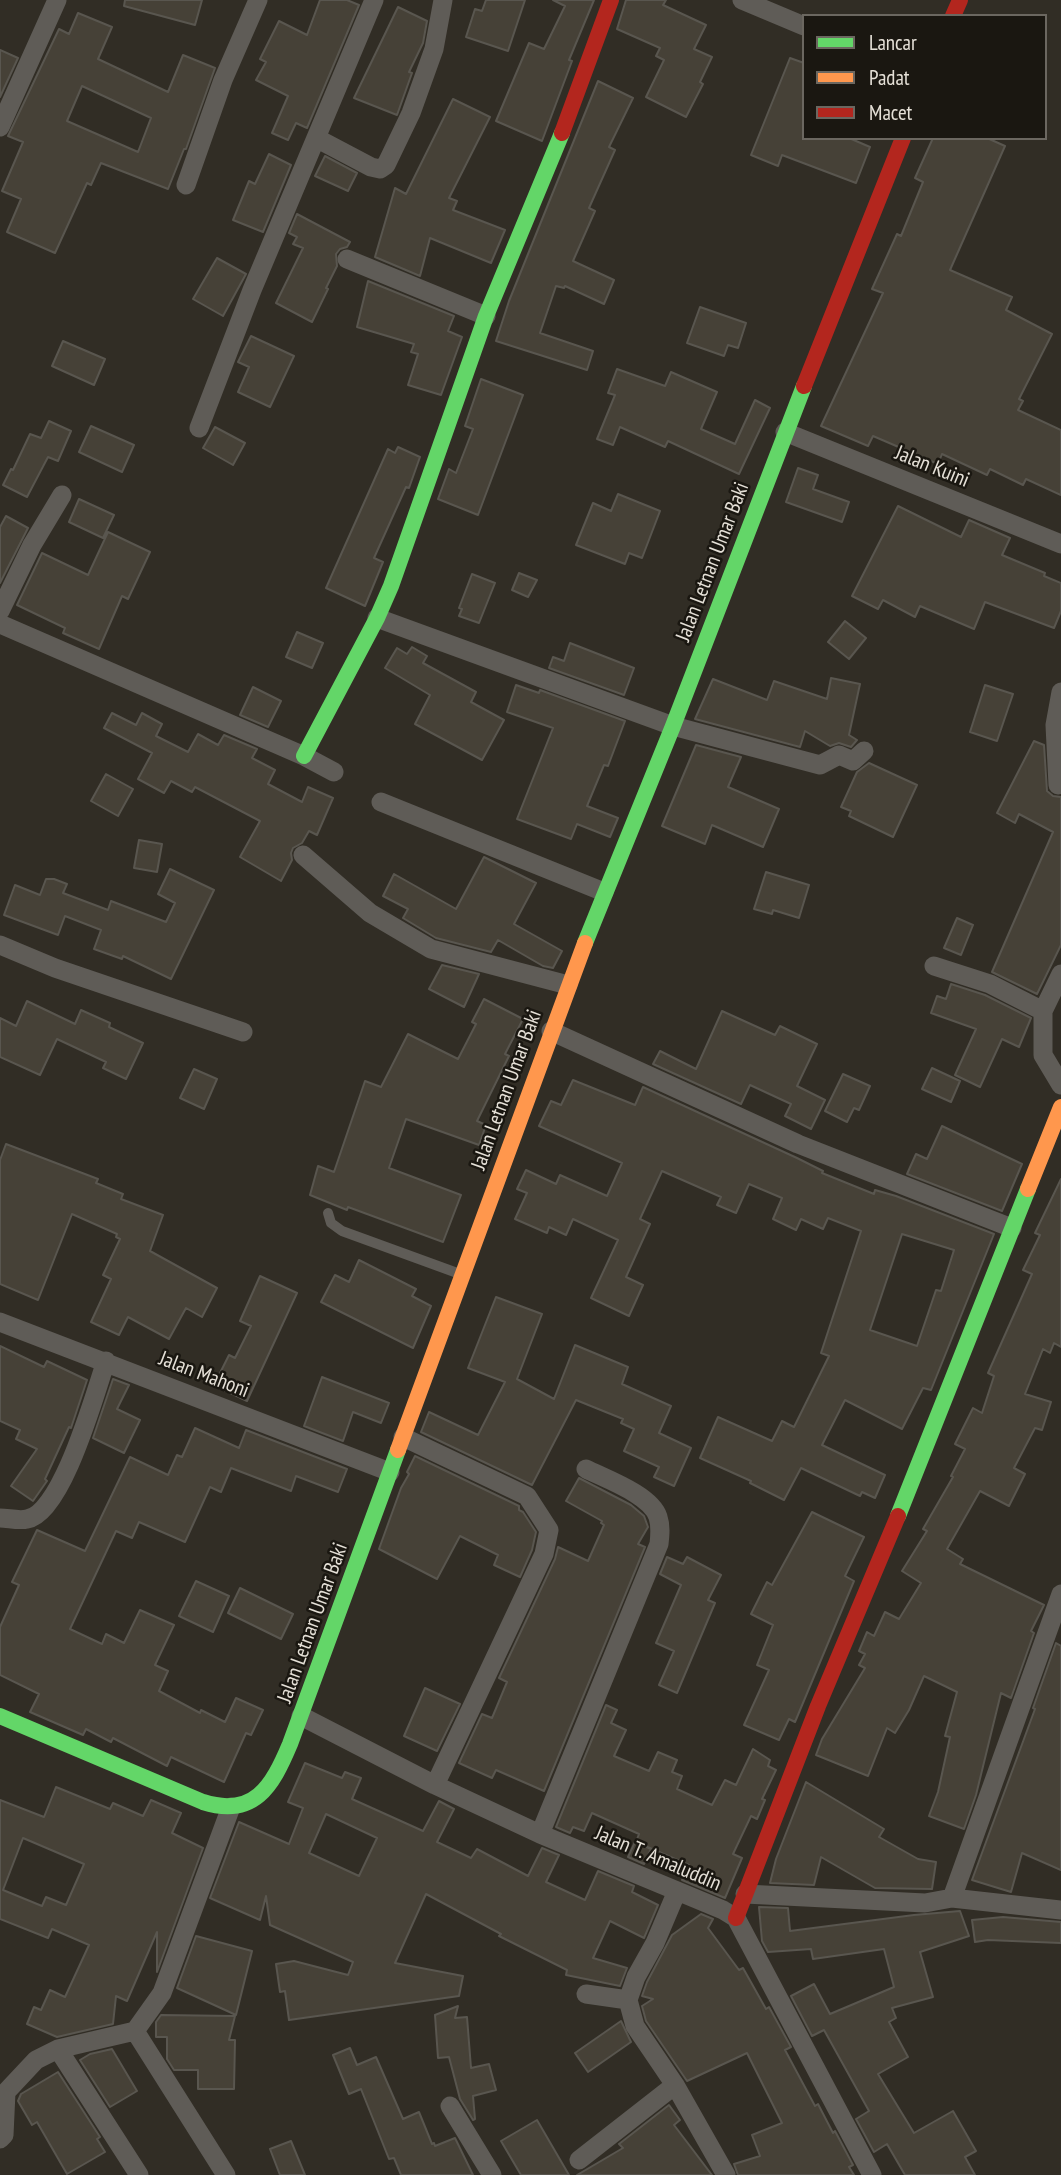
<!DOCTYPE html>
<html>
<head>
<meta charset="utf-8">
<style>
  body { margin:0 }
  #map { position:relative; width:1061px; height:2175px; overflow:hidden; background:#312d25; font-family:"PT Sans Narrow",sans-serif }
  canvas { display:block }
  .legend { position:absolute; left:802px; top:14px; width:245px; height:126px; box-sizing:border-box; background:#1a1711; border:2px solid #6b6760; margin:0; padding:9px 12px; list-style:none; font-size:21px; color:#e5e0d7 }
  .legend li { display:flex; align-items:center; gap:14px; height:35px }
  .legend b { width:35px; border:2px solid #6b6760 }
</style>
</head>
<body>
<div id="map">
<canvas width="1061" height="2175"></canvas>
<ul class="legend">
<li><b style="height:9px;background:#63d668"></b>Lancar</li>
<li><b style="height:9px;background:#ff974d"></b>Padat</li>
<li><b style="height:9px;background:#b3261e"></b>Macet</li>
</ul>
</div>
<script>
const c = document.querySelector('canvas').getContext('2d');
c.lineJoin = 'round';
function fill(path, color) { c.fillStyle = color; c.fill(path, 'evenodd'); }
function trace(path, color, width, dash) { c.strokeStyle = color; c.lineWidth = width; c.lineCap = dash ? 'butt' : 'round'; c.setLineDash(dash || []); c.stroke(path); }
function write(font, color, halo, rows, align = 'center') {
  c.font = font + ' "PT Sans Narrow",sans-serif'; c.lineWidth = 5; c.setLineDash([]); c.textBaseline = 'middle'; c.strokeStyle = halo; c.fillStyle = color; for (const [text, x, y, turn = 0] of rows) {
    c.save(); c.translate(x, y); c.rotate((+turn || 0) * Math.PI / 180); c.textAlign = isNaN(turn) ? turn : align; if (halo) c.strokeText(text, 0, 0); c.fillText(text, 0, 0); c.restore();
  }
}
const building = new Path2D(`
  M125,0H202L195,25L124,6Z
  M320,0H347L359,5L307,128L296,123L288,140L272,133L288,96L256,80L266,62L260,59L279,21L307,35Z
  M486,0H525L508,51L466,37L475,9L482,11Z
  M553,0H594L569,60L572,61L542,141L496,121L529,43L544,49L565,6Z
  M626,0H666L663,5L706,25L694,49L712,57L700,82L703,84L686,117L646,97L664,60L656,56L660,48L617,29Z
  M398,7L427,21L423,43L409,72L412,73L397,115L354,98Z
  M78,13L112,27L98,59L168,92L183,55L215,68L186,149H184L168,189L101,163L91,185L87,183L55,253L7,232L21,199L2,191L23,142L8,136L59,29L69,34ZM82,86L151,118L138,152L67,121Z
  M0,50L18,58L0,97Z
  M790,58L804,63V138H849L870,147L856,183L782,155L778,166L751,155Z
  M598,81L633,98L609,147L615,150L589,208L595,211L573,261L614,280L604,304L565,286L564,288L556,286L540,333L593,351L587,370L496,341L509,301Z
  M453,99L490,117L449,198L457,201L453,210L505,230L491,263L430,238L420,276L375,257L395,188L406,194Z
  M933,138H987L1005,146L950,270L1012,297L1006,310L1052,334L1019,399L1023,401L1018,410L1061,430V495L1026,479L1023,485L990,469L987,475L942,454L938,464L873,436L868,446L821,426L883,293L872,289L897,234L901,236L923,182L915,178Z
  M269,154L291,165L263,232L233,220L249,181L255,184Z
  M325,156L357,173L348,191L315,176Z
  M297,214L350,242L347,247L340,249L336,254L337,266L326,288L328,289L312,322L276,303L303,248L293,244L297,237L289,233Z
  M217,258L246,274L223,316L193,299Z
  M368,281L454,316L448,331L462,337L441,395L408,385L418,354L411,352L414,344L357,327Z
  M700,307L746,323L738,348L728,345L724,356L687,343Z
  M251,336L294,356L270,407L238,392L249,367L238,362Z
  M63,341L105,359L94,385L52,366Z
  M617,369L665,386L671,372L717,392L701,429L735,444L755,400L770,408L739,474L668,441L665,447L620,427L613,445L597,439L615,395L608,393Z
  M481,379L523,395L478,515L438,499L449,469L456,473L473,429L465,426Z
  M49,421L71,431L58,461L48,457L27,497L3,485L11,469L13,470L30,434L41,438Z
  M91,426L134,445L122,472L79,452Z
  M215,427L245,443L233,465L203,448Z
  M398,447L420,457L409,488L406,487L374,558L383,562L365,606L326,588L388,449L395,453Z
  M798,468L818,475L813,489L849,502L842,522L786,502Z
  M618,494L660,511L642,558L629,553L625,564L576,545L593,503L611,511Z
  M79,499L114,515L103,538L69,522Z
  M898,506L961,537L969,520L1010,538L1002,555L1045,573L1044,576L1061,583V611L1054,628L985,602L974,629L920,606L915,617L883,600L878,609L852,596Z
  M6,516L28,528L0,583V527Z
  M108,532L150,552L128,599L122,596L99,649L63,633L65,628L17,605L42,553L88,575Z
  M519,573L537,580L528,597L512,590Z
  M472,574L495,583L479,623L459,616L462,609L459,608Z
  M845,621L866,638L849,659L828,642Z
  M297,632L323,643L312,668L286,657Z
  M570,643L634,668L624,695L549,668L553,657L564,661Z
  M412,647L427,656L423,663L476,692L471,702L504,720L482,760L415,724L430,695L385,668L397,648L407,654Z
  M831,678L860,684L849,735L857,740L851,747L839,743L830,746L805,731L800,747L695,719L713,679L767,700L774,681L827,699Z
  M516,685L539,693L540,690L625,721L608,766L604,765L587,806L618,818L610,837L577,824L571,839L517,819L553,728L507,712Z
  M985,685L1013,694L997,741L970,732Z
  M253,687L281,701L268,727L240,715Z
  M112,713L136,725L142,713L162,724L156,736L188,752L198,734L218,745L224,735L257,749L252,758L275,770L268,784L302,802L308,787L333,798L317,835L309,831L302,843L293,848L291,853L292,860L281,881L240,857L260,821L195,787L192,792L171,781L164,793L138,779L152,753L104,728Z
  M1034,741L1044,745L1047,791L1053,796L1061,797V945L1037,994L992,972L1053,832L1019,814L1015,823L997,813Z
  M696,745L741,757L728,787L779,809L763,847L712,825L705,844L662,826Z
  M869,763L917,785L893,837L849,816L851,811L841,807L857,772Z
  M106,774L133,789L118,816L91,801Z
  M139,840L162,844L157,872L134,868Z
  M484,857L536,883L514,924L562,951L553,968L543,966L498,940L491,952L436,938L403,918L408,909L383,896L394,874L456,909Z
  M170,869L214,890L171,979L123,956L122,959L94,949L101,930L65,916L58,935L4,915L15,885L40,895L46,879H54L67,884L63,893L108,910L111,901L166,922L175,903L158,894Z
  M766,872L809,885L799,918L773,910L772,914L754,909Z
  M957,918L973,925L961,955L944,948Z
  M442,965L479,974L464,1007L429,989Z
  M951,984L985,995L1031,1018L1019,1047L1002,1039L980,1087L955,1075L976,1029L931,1013L937,996L946,999Z
  M484,999L523,1019L505,1054L509,1056L477,1121L486,1125L479,1145L406,1119L389,1168L461,1195L443,1242L348,1207L347,1210L310,1195L318,1166L334,1172L365,1081L381,1087L408,1034L458,1059L476,1024L472,1022Z
  M27,1001L75,1024L81,1010L110,1023L109,1027L143,1043L126,1079L103,1068L106,1062L57,1039L40,1075L0,1057V1018L16,1026Z
  M722,1011L775,1035L780,1026L817,1044L797,1086L825,1100L811,1129L785,1116L791,1104L750,1085L741,1104L653,1064L660,1051L696,1069Z
  M932,1068L960,1081L951,1102L922,1089Z
  M194,1069L217,1079L204,1109L180,1098Z
  M843,1074L870,1086L859,1110L854,1108L847,1122L825,1111Z
  M573,1080L635,1105L643,1087L797,1158L823,1171L822,1173L874,1194L875,1190L896,1196L994,1234L931,1390L923,1388L902,1429L845,1400L822,1445L885,1475L875,1498L862,1492L860,1496L801,1468L784,1500L750,1483L751,1481L700,1458L718,1417L772,1441L782,1421L794,1427L829,1356L821,1353L861,1231L828,1218L823,1229L801,1219L796,1230L773,1219L782,1198L749,1184L736,1213L717,1205L721,1197L662,1171L640,1219L650,1224L626,1277L643,1285L629,1316L591,1298L618,1240L573,1219L566,1235L549,1227L547,1233L515,1219L527,1193L517,1189L526,1170L556,1184L560,1175L607,1196L622,1163L539,1126L551,1101L561,1105ZM902,1234L954,1250L941,1291L936,1290L917,1346L870,1330Z
  M942,1126L1022,1164L1002,1211L907,1174L916,1154L927,1159Z
  M6,1144L98,1179L96,1183L123,1194L121,1199L163,1215L150,1251L217,1288L202,1317L186,1308L169,1339L128,1317L119,1335L91,1322L111,1279L103,1275L120,1239L116,1237L117,1234L72,1214L38,1300L0,1284V1160Z
  M1061,1179V1347L1054,1343L1050,1353L1043,1349L1025,1394L1051,1402L1042,1430L1035,1428L1014,1468L1025,1474L1009,1506L980,1491L947,1549L963,1559L960,1564L1044,1605L1031,1631L1034,1633L1011,1698L1001,1693L976,1795L964,1829L929,1816L938,1792L950,1737L945,1736L957,1692L924,1676L909,1710L895,1733L887,1728L868,1776L816,1755L822,1739L865,1668L859,1665L865,1654L859,1651L867,1632L874,1636L885,1612L899,1619L921,1583L902,1571L927,1531L923,1529L953,1477L951,1476L965,1449L955,1444L973,1408L982,1413L994,1376L988,1373L1032,1274L1023,1270L1040,1235L1035,1233Z
  M359,1260L416,1289L412,1296L431,1306L413,1348L321,1302L335,1275L349,1282Z
  M260,1276L297,1293L247,1401L214,1385L229,1355L235,1358L251,1326L240,1321Z
  M496,1297L542,1314L517,1379L554,1399L575,1345L628,1367L622,1384L671,1406L659,1433L691,1448L674,1486L654,1477L659,1467L624,1451L634,1429L621,1423L623,1419L576,1400L532,1485L421,1432L429,1412L478,1435L505,1382L468,1368Z
  M0,1346L44,1367L47,1361L87,1380L71,1428L69,1427L45,1479L47,1481L33,1501L11,1486L37,1449L16,1439L20,1430L0,1421Z
  M322,1377L389,1403L381,1423L353,1412L343,1441L304,1426Z
  M113,1379L129,1385L117,1409L140,1420L124,1453L93,1438Z
  M195,1428L239,1448L246,1430L347,1469L338,1492L296,1476L291,1491L231,1468L221,1492L210,1487L185,1542L139,1522L132,1538L116,1531L70,1629L102,1644L106,1634L124,1643L140,1610L174,1625L155,1665L168,1671L159,1691L200,1713L201,1710L225,1722L236,1698L263,1710L251,1735L246,1733L224,1782L171,1757L167,1766L113,1738L111,1742L86,1729L83,1735L30,1712L39,1694L0,1675V1627L19,1585L12,1582L37,1530L85,1551L130,1457L168,1475L177,1455L182,1457Z
  M415,1456L519,1506V1510L523,1512L536,1532L532,1550L520,1577L494,1565L498,1555L460,1536L437,1579L379,1549L401,1488L409,1474L407,1472Z
  M579,1478L631,1505L644,1516L648,1527L638,1544L645,1547L544,1791L496,1770L492,1778L459,1763L482,1714L492,1718L507,1682L499,1678L555,1559L558,1547L588,1561L604,1525L601,1523L602,1521L566,1501Z
  M812,1512L864,1537L845,1576L854,1581L795,1722L789,1719L779,1740L744,1725L769,1670L757,1665L773,1625L751,1614L767,1582L772,1585Z
  M667,1557L683,1564L687,1557L721,1575L708,1600L715,1603L677,1693L659,1685L674,1651L656,1643L681,1585L660,1574Z
  M196,1581L229,1596L213,1632L179,1616Z
  M240,1588L293,1614L281,1639L228,1613Z
  M1056,1643L1061,1646V1870L1022,1853L1011,1892L972,1880L1035,1709L1033,1708Z
  M425,1688L460,1704L437,1751L404,1736Z
  M606,1705L617,1710L611,1723L626,1730L614,1756L649,1771L658,1752L677,1760L672,1772L682,1776L677,1789L712,1805L725,1780L736,1785L753,1749L770,1760L768,1766L776,1770L762,1799L765,1800L757,1819L751,1816L733,1854L742,1858L725,1898L682,1880L689,1865L636,1842L639,1834L592,1813L584,1831L573,1827L570,1833L556,1827Z
  M305,1763L342,1778L345,1772L361,1778L352,1799L423,1831L439,1801L454,1809L437,1842L471,1858L477,1849L528,1876L542,1848L559,1855L546,1882L585,1900L598,1871L634,1886L632,1892L658,1905L644,1938L610,1921L593,1958L627,1968L620,1986L566,1975L567,1970L499,1936L501,1934L426,1894L395,1963L463,1976L459,1996L289,2020L285,1991L280,1992L276,1964L294,1961L348,1975L353,1962L270,1925L266,1896L260,1920L210,1898L239,1822L289,1844L303,1808L288,1802ZM326,1814L377,1838L359,1876L309,1853Z
  M806,1782L884,1829L879,1837L918,1859L936,1862L932,1889L875,1888L821,1857L814,1885L770,1883L776,1859Z
  M56,1787L110,1809L113,1803L143,1816L151,1800L181,1813L172,1833L203,1848L157,1972V1932L127,2001L116,1996L113,2024L57,2037L27,2024L34,2007L41,2010L50,1990L65,1997L89,1945L52,1929L48,1938L0,1919V1800L44,1817ZM23,1838L84,1864L66,1905L46,1897L42,1906L3,1890Z
  M635,1842L651,1849L644,1864L628,1857Z
  M759,1907L788,1908L790,1931L914,1915L960,1911L969,1936L920,1952L933,1997L892,2008L896,2018L889,2022L908,2057L878,2074L914,2133L953,2111L976,2151L965,2157L975,2175H905L887,2144L874,2152L856,2119L869,2111L824,2030L812,2036L791,1996L814,1984L830,2014L894,1987L884,1949L813,1959L811,1949L768,1952L762,1941Z
  M701,1914L713,1919L708,1928L739,1970L743,1968L766,2009L769,2007L791,2047L785,2050L815,2106L818,2104L833,2133L835,2131L853,2165L849,2167L854,2175H738L734,2164L760,2156L752,2135L782,2123L747,2053L687,2081L646,2021L642,2006L653,1999L642,1996L647,1982L672,1935Z
  M1003,1917L1061,1922V1943L988,1940L975,1942L972,1920Z
  M196,1936L252,1951L236,2015L177,1988Z
  M458,2006L455,2018L467,2017L471,2068L489,2064L496,2090L473,2096L475,2119L473,2120L460,2099L449,2057L438,2058L435,2015Z
  M161,2015L235,2016L229,2040H235L234,2089H198V2070H174L167,2059V2037H156V2022Z
  M621,2021L631,2042L588,2072L575,2053Z
  M350,2048L357,2065L376,2057L403,2119L419,2112L432,2144L434,2143L435,2146L455,2138L473,2175H401L394,2158L389,2159L361,2089L349,2094L333,2055Z
  M112,2049L137,2091L110,2107L80,2060L90,2054Z
  M58,2072L100,2137L97,2139L105,2152L67,2174L37,2122L32,2125L18,2101L21,2094Z
  M669,2105L680,2120L674,2125L712,2175H577L623,2148L619,2144Z
  M537,2120L569,2175H521L501,2141Z
  M291,2141L305,2175H280L270,2149Z`);
fill(building, '#464137');
trace(building, '#59564f', 2);
trace(new Path2D(`
  M328,1213L331,1223L342,1231L460,1274`), '#5f5c57', 10);
trace(new Path2D(`
  M742,0L804,26
  M0,127L57,0
  M316,138L371,167L380,169L386,165L411,113L434,49L443,0
  M186,185L223,80L258,0
  M347,259L486,316
  M199,428L252,290L374,0
  M785,432L1061,544
  M0,611L32,545L62,495
  M377,618L673,726L820,765L839,755L853,761L864,751
  M0,624L304,756L334,772
  M1058,785L1055,725L1061,692
  M381,802L604,892
  M303,855L370,913L431,949L568,985
  M0,945L55,968L243,1032
  M934,966L990,984L1043,1011
  M1061,974L1043,1011V1055L1061,1085
  M551,1031L798,1144L1012,1228
  M0,1322L390,1472
  M403,1437L527,1496L549,1530L544,1554L435,1785
  M0,1518C8,1518 19,1521 27,1519C62,1514 95,1393 106,1361
  M301,1716L435,1785L540,1834L723,1910L736,1918L872,2175
  M540,1834L659,1544C660,1535 661,1526 658,1517C651,1495 606,1479 586,1469
  M677,1891L655,1943L636,1977L628,2000L635,2026L675,2085L726,2175
  M745,1894L925,1903L952,1898L1061,1910
  M952,1898L1061,1594
  M586,1994L628,2000
  M135,2031L226,2175
  M58,2049L139,2175
  M450,2106L492,2175
  M0,2139L4,2135L6,2092L36,2060L58,2049L135,2031L162,1993L231,1807
  M579,2160L675,2085`), '#5f5c57', 19);
trace(new Path2D(`
  M304,756L377,618L391,586L486,316L562,133
  M585,943L673,726L804,386
  M898,1516L1028,1189
  M0,1716L203,1802C254,1818 272,1787 290,1744L398,1450`), '#63d668', 16);
trace(new Path2D(`
  M1028,1189L1061,1107
  M398,1450L585,943`), '#ff974d', 16);
trace(new Path2D(`
  M953,16L960,0
  M562,133L611,0
  M804,386L903,138
  M736,1918L818,1706L898,1516`), '#b3261e', 16);
write('21px', '#e5e0d7', '#1a1711', [
  ["Jalan Kuini",932,467,22],
  ["Jalan Letnan Umar Baki",713,562,-69],
  ["Jalan Letnan Umar Baki",507,1090,-70],
  ["Jalan Mahoni",204,1375,21],
  ["Jalan Letnan Umar Baki",313,1623,-70],
  ["Jalan T. Amaluddin",658,1859,23]
]);
</script>
</body>
</html>
